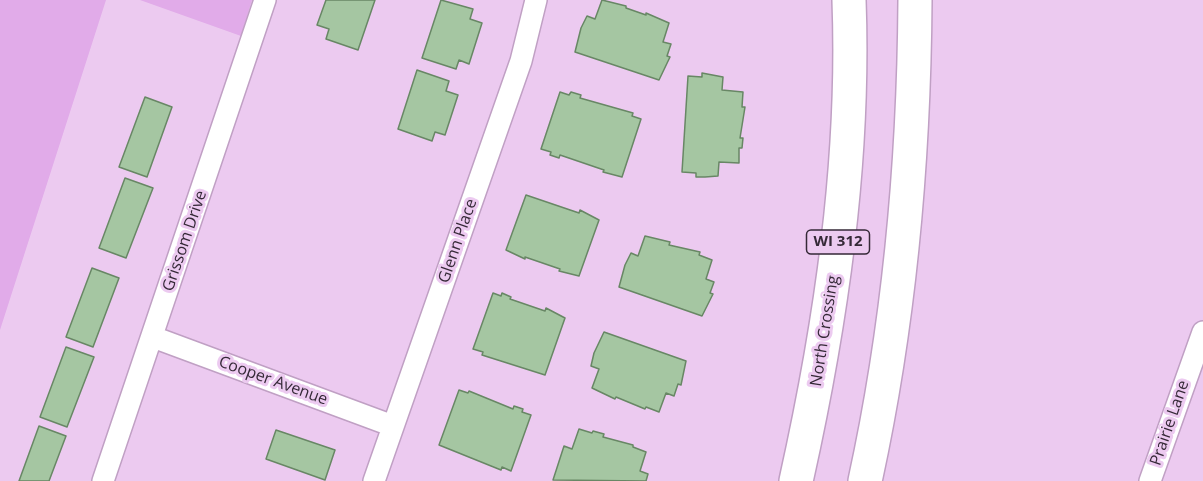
<!DOCTYPE html>
<html>
<head>
<meta charset="utf-8">
<style>
  body { margin:0 }
  canvas { display:block; background:#eccaf0 }
</style>
</head>
<body>
<canvas width="1203" height="481"></canvas>
<script>
const c = document.querySelector('canvas').getContext('2d');
c.lineJoin = 'round';
function fill(path, color) { c.fillStyle = color; c.fill(path, 'evenodd'); }
function trace(path, color, width, dash) { c.strokeStyle = color; c.lineWidth = width; c.lineCap = dash ? 'butt' : 'round'; c.setLineDash(dash || []); c.stroke(path); }
function write(font, color, halo, rows, align = 'center') {
  c.font = font + ' "Open Sans",sans-serif'; c.lineWidth = 6; c.setLineDash([]); c.textBaseline = 'middle'; c.strokeStyle = halo; c.fillStyle = color; for (const [text, x, y, turn = 0] of rows) {
    c.save(); c.translate(x, y); c.rotate((+turn || 0) * Math.PI / 180); c.textAlign = isNaN(turn) ? turn : align; if (halo) c.strokeText(text, 0, 0); c.fillText(text, 0, 0); c.restore();
  }
}
fill(new Path2D(`
  M0,0H106L0,330Z
  M140,0H252L241,36Z`), '#e1abe9');
const building = new Path2D(`
  M326,0H375L358,50L326,39L329,29L317,25Z
  M441,0L473,9L470,19L482,23L469,64L459,60L456,69L422,58Z
  M602,0L626,6V8L646,15V13L669,23L663,42L671,44L667,56L670,57L659,80L575,52L581,28L587,16L595,19Z
  M417,70L449,81L446,91L458,95L445,135L435,132L432,141L398,129Z
  M702,73L723,77L722,90L743,92L742,107H745L740,138H743L742,148H739V163L719,162L718,176L705,177H696V173L682,172L688,76L702,77Z
  M560,92L569,95L571,92L581,95L580,98L633,113L632,116L641,119L622,177L603,172L604,170L560,155L559,158L550,155L551,152L541,149Z
  M145,97L172,107L147,177L119,167Z
  M125,178L153,188L126,258L99,248Z
  M526,195L579,213L580,210L599,220L579,276L559,271L560,269L525,257V259L506,250Z
  M645,236L670,242L669,245L700,252L699,255L712,260L706,279L714,282L710,293L713,294L702,316L619,287L625,265L631,253L638,256Z
  M92,268L119,278L93,347L66,337Z
  M493,293L501,296L502,293L511,297L510,299L545,311L546,308L565,318L545,375L482,355L483,352L473,349Z
  M604,332L686,361L681,385L678,384L674,396L666,393L659,412L646,407L645,409L616,397L615,399L592,388L599,369L591,366L594,353Z
  M66,347L94,357L67,427L40,417Z
  M459,390L468,393L469,391L513,409L514,406L523,409L522,412L531,415L511,471L502,467L501,470L439,445Z
  M39,426L66,436L49,481H19Z
  M579,429L592,433L593,431L604,434L603,437L633,445V447L646,452L640,471L648,474L646,481L553,480L564,446L572,449Z
  M276,430L335,450L325,480L266,459Z`);
fill(building, '#a5c6a2');
trace(building, '#688765', 1.5);
const street = new Path2D(`
  M153,337L393,426
  M103,481L265,0
  M374,481L521,61L536,0
  M1150,481L1203,332`);
const primary = new Path2D(`
  M796,481C831,324 855,161 849,0
  M865,481C900,321 914,163 915,0`);
trace(street, '#c0a0c4', 24);
trace(primary, '#c0a0c4', 36);
trace(street, '#fff', 21);
trace(primary, '#fff', 33);
for (const [x, y, w] of [
  [838,242,63]
]) { const box = new Path2D(); box.roundRect(x - w / 2, y - 12, w, 24, 4.5); c.fillStyle = '#eccaf0'; c.fill(box); trace(box, '#352937', 1.5); }
write('bold 15px', '#352937', null, [
  ["WI 312",838,242]
]);
write('16px', '#352937', '#eccaf0', [
  ["Grissom Drive",185,241,-71],
  ["Glenn Place",458,241,-71],
  ["North Crossing",825,331,-81],
  ["Cooper Avenue",273,381,20],
  ["Prairie Lane",1170,423,-71]
]);
</script>
</body>
</html>
